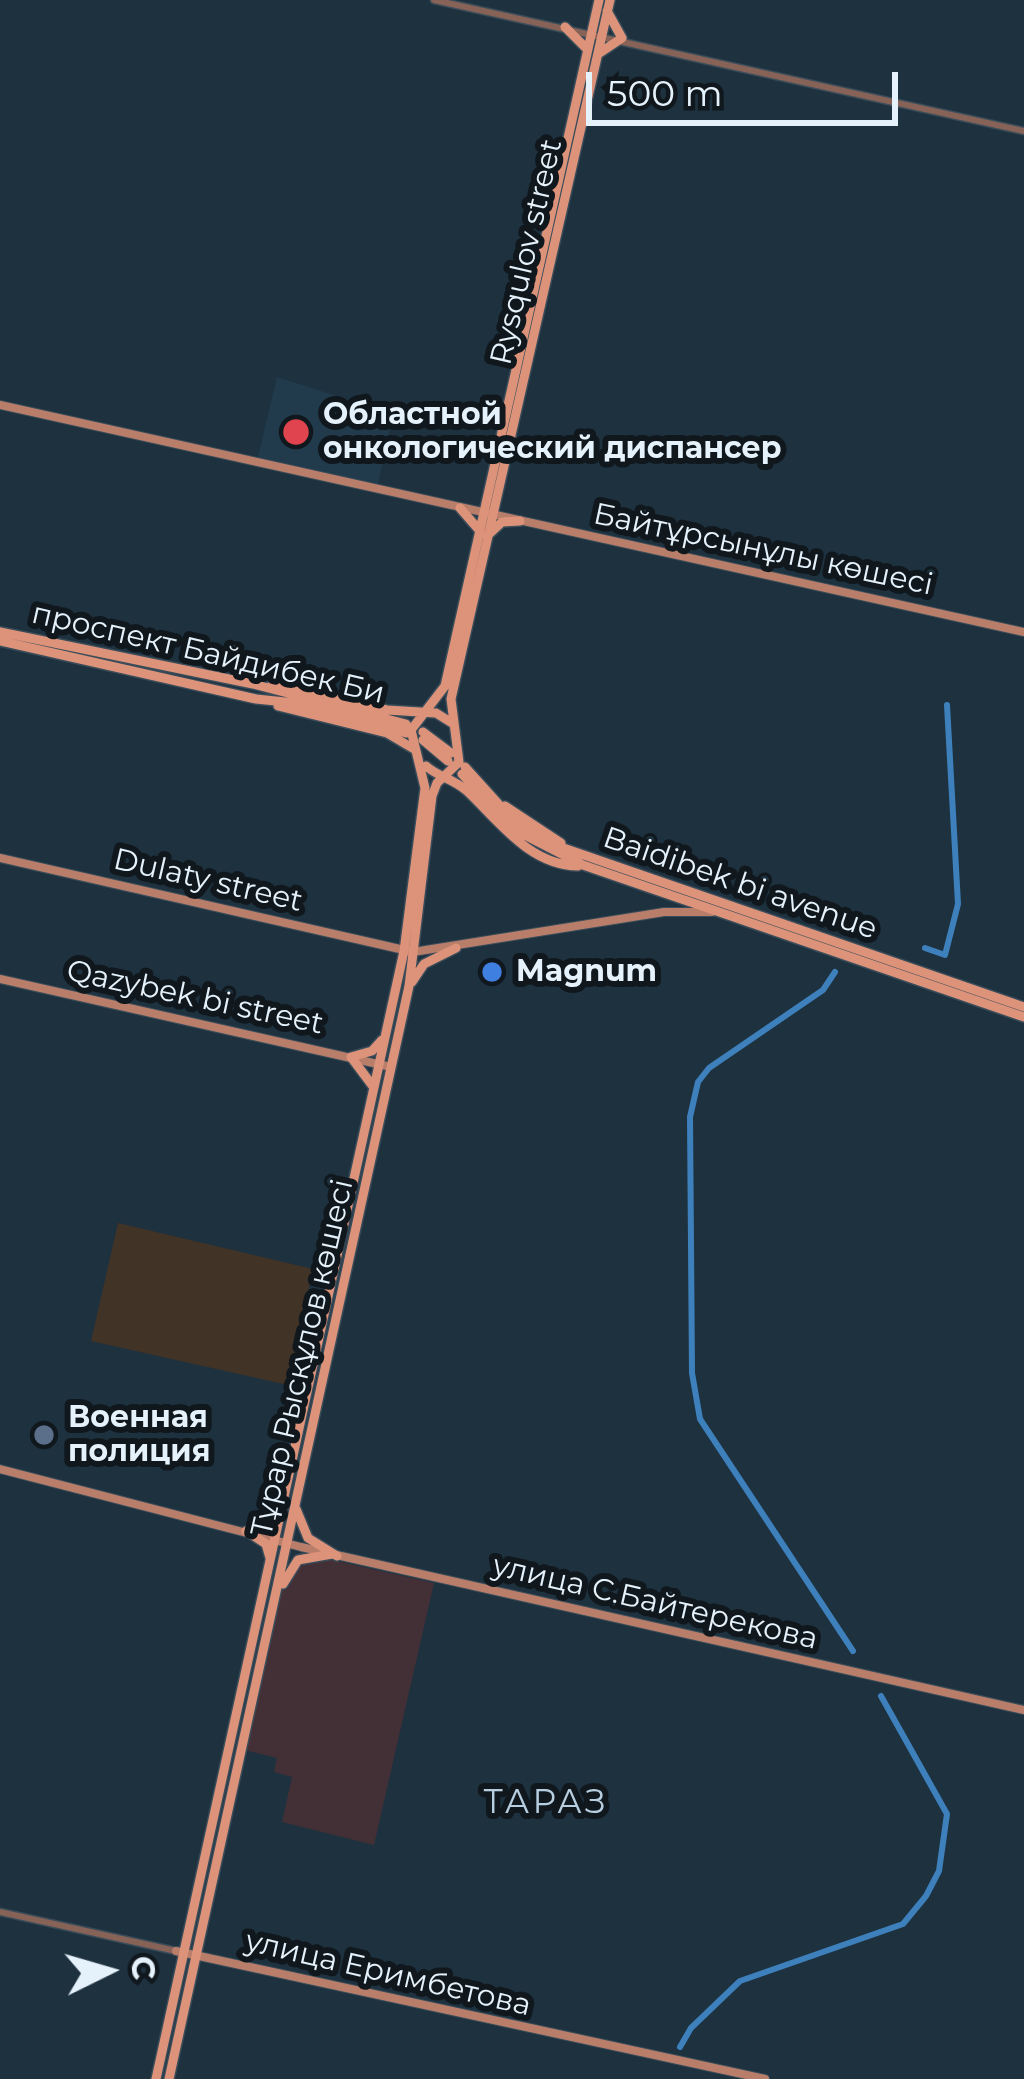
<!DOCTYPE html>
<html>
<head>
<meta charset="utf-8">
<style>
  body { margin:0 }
  #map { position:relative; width:1024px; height:2079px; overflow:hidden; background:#1e313f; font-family:Montserrat,sans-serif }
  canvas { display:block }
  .north { position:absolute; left:48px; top:1911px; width:120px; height:120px; -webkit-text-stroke:9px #10181e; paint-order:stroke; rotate:85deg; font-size:33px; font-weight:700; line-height:48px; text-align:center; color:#e6f2fb }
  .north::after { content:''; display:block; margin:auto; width:42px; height:54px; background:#e6f2fb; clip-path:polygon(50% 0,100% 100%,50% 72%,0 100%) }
  .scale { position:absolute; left:586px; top:72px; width:312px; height:54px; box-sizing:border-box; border:6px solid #e6f2fb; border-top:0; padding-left:15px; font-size:36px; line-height:42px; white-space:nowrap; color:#e6f2fb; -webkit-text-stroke:9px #10181e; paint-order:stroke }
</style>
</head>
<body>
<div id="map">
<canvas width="1024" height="2079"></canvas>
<div class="north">С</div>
<div class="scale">500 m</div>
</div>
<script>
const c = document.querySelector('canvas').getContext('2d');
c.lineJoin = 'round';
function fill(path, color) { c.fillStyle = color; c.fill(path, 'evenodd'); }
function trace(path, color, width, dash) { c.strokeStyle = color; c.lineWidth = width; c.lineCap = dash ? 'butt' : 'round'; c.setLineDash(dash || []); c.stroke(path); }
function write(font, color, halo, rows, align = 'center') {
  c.font = font + ' Montserrat,sans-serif'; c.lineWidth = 12; c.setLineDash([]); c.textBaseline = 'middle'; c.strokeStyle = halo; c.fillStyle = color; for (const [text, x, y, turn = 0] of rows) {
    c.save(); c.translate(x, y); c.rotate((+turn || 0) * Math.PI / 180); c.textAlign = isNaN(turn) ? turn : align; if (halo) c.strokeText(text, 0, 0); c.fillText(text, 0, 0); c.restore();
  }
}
fill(new Path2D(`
  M310,1555L434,1583L374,1845L282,1822L292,1777L274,1772L277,1758L245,1750L281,1591L291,1565Z`), '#433037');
fill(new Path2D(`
  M277,377L393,414L378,484L258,457Z`), '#213b4d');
fill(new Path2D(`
  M118,1223L313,1269L288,1385L91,1341Z`), '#423327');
trace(new Path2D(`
  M925,948L945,955L958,904L947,705
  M835,972L823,990L709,1068L698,1082L690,1117L692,1373L700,1419L853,1651
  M680,2047L691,2028L740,1981L903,1924L926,1896L939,1871L947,1814L881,1696`), '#3e80bc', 6);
const tertiary = new Path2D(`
  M434,0L1024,131
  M0,1912L176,1951`);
const secondary = new Path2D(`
  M0,405L1024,632
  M0,858L413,952L664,912H712
  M0,979L391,1067
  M0,1469L301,1547L1024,1710
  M176,1951L765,2079`);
const primary = new Path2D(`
  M565,27L586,48
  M598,54L622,38L607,11
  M460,508L480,531
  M487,536L502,522L520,521
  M0,632L253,684L406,724
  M0,641L256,699L295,703L406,733
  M271,686L387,710L436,713L452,723
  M278,706L387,733L414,749
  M423,732L451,753
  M423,740L448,761
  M426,766C438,777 454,779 467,791C499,821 529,865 578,866
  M465,767L512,819L546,842L1024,1007
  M462,774L511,828L583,865L1024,1017
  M505,806L561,843
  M412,982L424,964L456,948
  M351,1057L372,1085
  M351,1057L372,1051L382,1040
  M296,1509L308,1538L337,1556
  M246,1531L265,1526L279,1510
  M248,1532L266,1544L270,1558
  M283,1584L298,1560L332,1554
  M156,2079L404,951L425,788L411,730L445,686L599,0
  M169,2079L409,986L432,796L437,783L459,762L451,699L610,0`);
trace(tertiary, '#3a4c59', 9);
trace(secondary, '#3a4c59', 10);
trace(primary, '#3a4c59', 12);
trace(tertiary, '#876256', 6);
trace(secondary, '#b87e6a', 8);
trace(primary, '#dd937a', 9);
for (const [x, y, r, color] of [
  [296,432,15,"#e0444e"],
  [492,972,12,"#3f7fe0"],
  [44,1435,12,"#5c6f8a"]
]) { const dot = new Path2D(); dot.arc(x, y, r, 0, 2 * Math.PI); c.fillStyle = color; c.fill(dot); trace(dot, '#10181e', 4.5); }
write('30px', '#e6f2fb', '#10181e', [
  ["Rysqulov street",527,252,-77],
  ["Байтұрсынұлы көшесі",763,550,12],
  ["проспект Байдибек Би",208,654,13],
  ["Dulaty street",208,881,13],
  ["Baidibek bi avenue",740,884,19],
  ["Qazybek bi street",195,998,12],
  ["Тұрар Рыскұлов көшесі",303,1358,-77],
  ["улица С.Байтерекова",655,1603,13],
  ["улица Еримбетова",388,1974,13]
]);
write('bold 30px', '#e6f2fb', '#10181e', [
  ["Областной",323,415],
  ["онкологический диспансер",323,449],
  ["Magnum",516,972],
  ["Военная",68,1418],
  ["полиция",68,1452]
], 'left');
c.letterSpacing = '3px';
write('33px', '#b7cee0', '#10181e', [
  ["ТАРАЗ",546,1803]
]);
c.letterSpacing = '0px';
</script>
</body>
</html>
